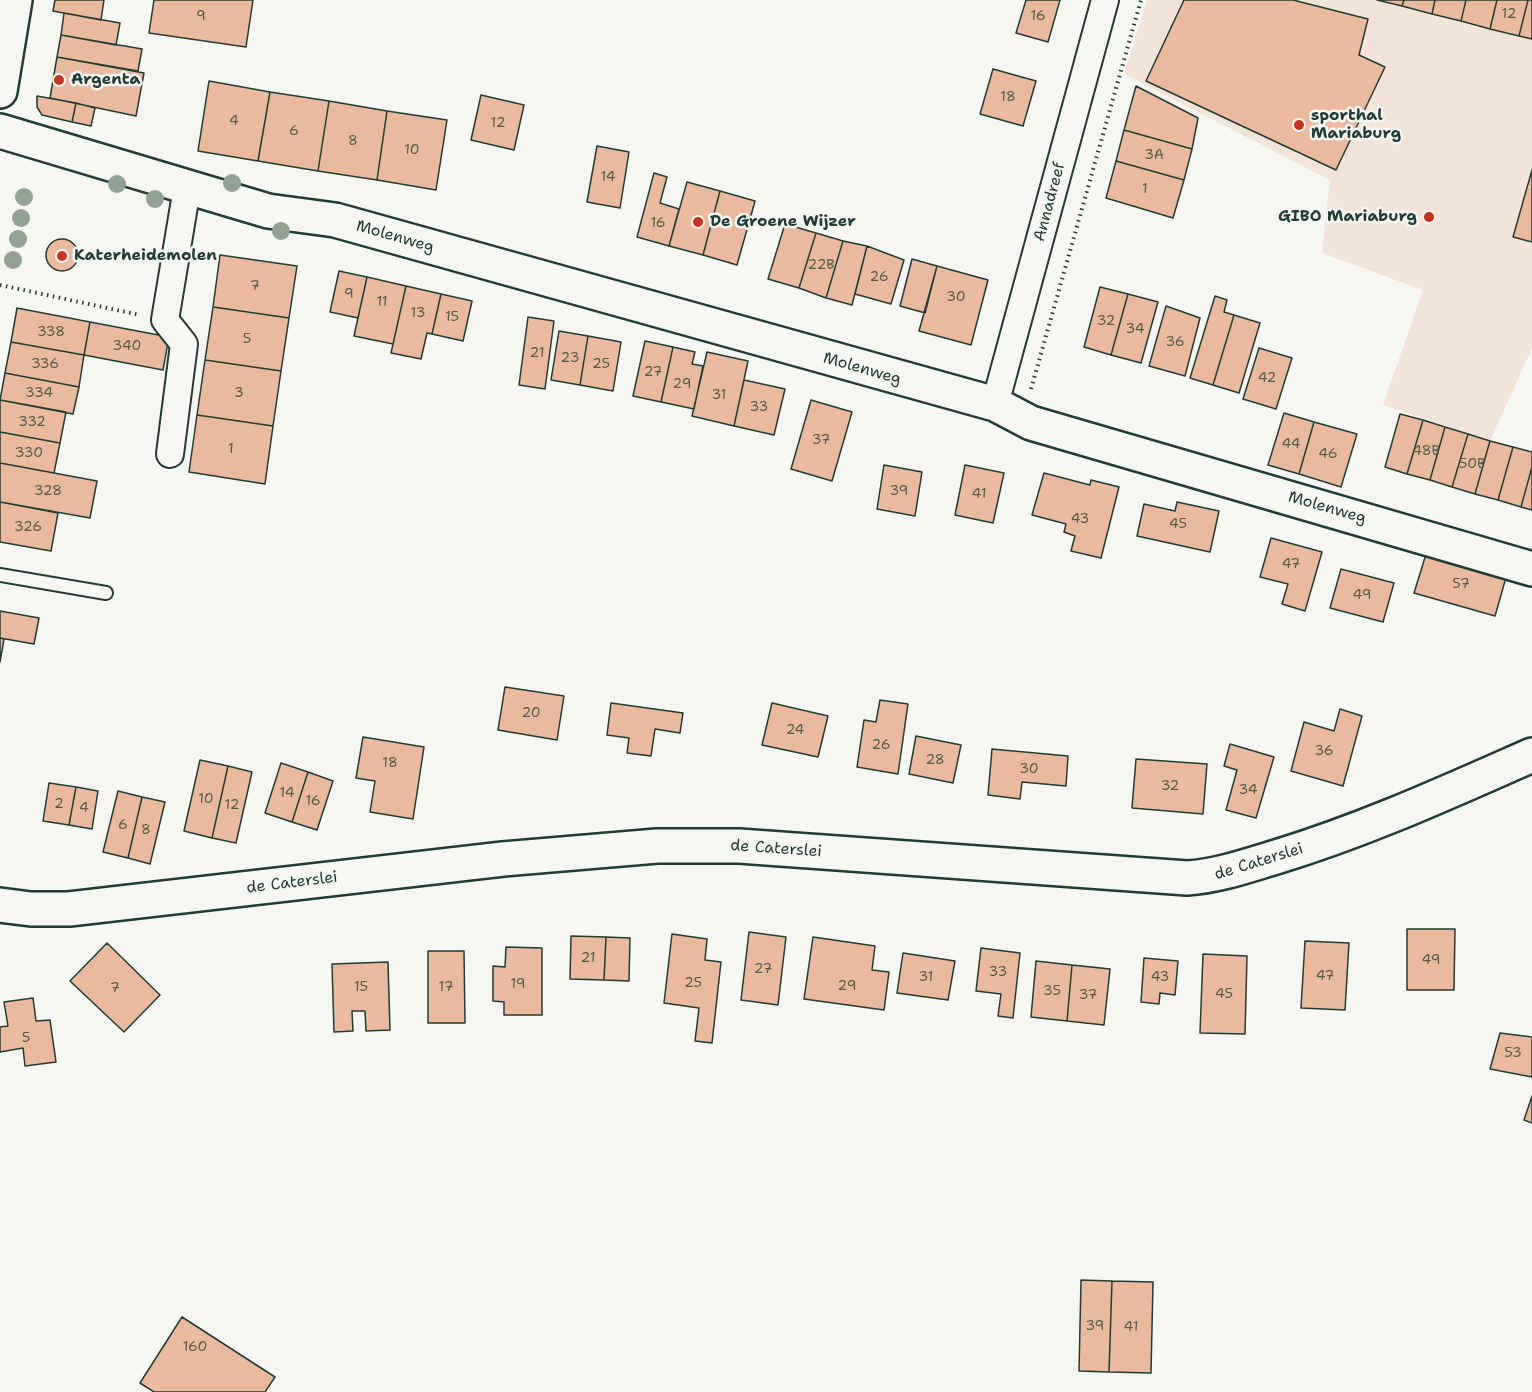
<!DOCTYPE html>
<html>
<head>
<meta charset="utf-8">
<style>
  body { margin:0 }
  canvas { display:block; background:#f6f6f2 }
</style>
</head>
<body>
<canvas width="1532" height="1392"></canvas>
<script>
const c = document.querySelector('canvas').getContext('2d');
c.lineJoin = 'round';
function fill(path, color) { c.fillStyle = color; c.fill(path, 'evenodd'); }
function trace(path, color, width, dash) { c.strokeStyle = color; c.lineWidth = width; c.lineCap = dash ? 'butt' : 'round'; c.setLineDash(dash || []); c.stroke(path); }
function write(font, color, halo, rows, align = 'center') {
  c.font = font + ' "Shantell Sans",sans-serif'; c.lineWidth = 5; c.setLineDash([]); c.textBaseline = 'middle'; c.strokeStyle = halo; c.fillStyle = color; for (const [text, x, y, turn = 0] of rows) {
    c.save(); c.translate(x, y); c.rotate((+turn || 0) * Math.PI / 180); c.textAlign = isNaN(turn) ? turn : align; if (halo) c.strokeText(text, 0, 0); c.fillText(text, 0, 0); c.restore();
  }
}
fill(new Path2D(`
  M1147,0H1532V348L1490,441L1383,405L1423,290L1322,253L1330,180L1124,74Z`), '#f3e4d8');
const building = new Path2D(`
  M55,0H104L101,20L53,11Z
  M154,0H253L246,47L149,33Z
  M1026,0H1060L1048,42L1016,33Z
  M1184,0H1293L1368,19L1359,55L1385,67L1336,170L1146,81Z
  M1377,0H1404L1402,6Z
  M1404,0H1435L1432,14L1402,6Z
  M1435,0H1466L1461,21L1432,14Z
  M1466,0H1497L1490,29L1461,21Z
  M1497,0H1528L1519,36L1490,29Z
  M1528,0H1532V39L1519,36Z
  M64,13L120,23L116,45L61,35Z
  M61,35L142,49L138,71L57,57Z
  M57,57L144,73L136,116L50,98Z
  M993,69L1036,81L1023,126L980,114Z
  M209,81L270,92L258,161L198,151Z
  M1136,86L1198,118L1192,149L1124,130Z
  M270,92L329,101L318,171L258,161Z
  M481,95L524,105L514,150L471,140Z
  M37,96L76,103L72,122L42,115L37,107Z
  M329,101L387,111L377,180L318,171Z
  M76,103L95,108L91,126L72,122Z
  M387,111L447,120L436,190L377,180Z
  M1124,130L1192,149L1184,180L1116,161Z
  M597,146L629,152L620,208L587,202Z
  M1116,161L1184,180L1173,218L1106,198Z
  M1532,170V242L1513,237Z
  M654,173L667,177L660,203L679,209L669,246L637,237Z
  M687,182L720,191L703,255L669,246Z
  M720,191L755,201L737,265L703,255Z
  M785,224L816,233L799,288L768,279Z
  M816,233L843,241L826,298L799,288Z
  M46 255a16 16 0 1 1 32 0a16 16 0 1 1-32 0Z
  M843,241L867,246L852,305L826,298Z
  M867,246L904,260L891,304L855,294Z
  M220,255L297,266L289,318L213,307Z
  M912,259L937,266L925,313L900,306Z
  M937,266L988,280L971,345L919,331Z
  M339,271L367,277L358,318L330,312Z
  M367,277L406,286L393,344L354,336Z
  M406,286L441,294L432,334L427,333L421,359L391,353Z
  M1100,287L1128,294L1111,355L1084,347Z
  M441,294L472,301L463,341L432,334Z
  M1128,294L1158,302L1141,363L1111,355Z
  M1215,296L1227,300L1224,312L1234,315L1213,385L1190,378Z
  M1166,306L1200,318L1185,376L1149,366Z
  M213,307L289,318L281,371L205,360Z
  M17,308L90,322L84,355L11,342Z
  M1234,315L1260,323L1239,393L1213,385Z
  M528,317L554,321L545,389L519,385Z
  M90,322L169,337L163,370L84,355Z
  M559,331L588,336L580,385L551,380Z
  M588,336L621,342L613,391L580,385Z
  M645,341L673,347L661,402L633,396Z
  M11,342L84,355L79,387L5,373Z
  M673,347L695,352L692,364L703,366L694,409L661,402Z
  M1259,348L1292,358L1276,409L1243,399Z
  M707,352L748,361L734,426L692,416Z
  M205,360L281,371L273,426L197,415Z
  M5,373L79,387L73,414L0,400Z
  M744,380L785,389L774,435L734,426Z
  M0,400L66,412L60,443L0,432Z
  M811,400L852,412L832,481L791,469Z
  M1284,413L1314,422L1299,474L1268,465Z
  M1400,414L1423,420L1407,474L1385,467Z
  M197,415L273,426L265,484L189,472Z
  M1423,420L1445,427L1430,480L1407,474Z
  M1314,422L1357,434L1341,487L1299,474Z
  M1445,427L1468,434L1452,487L1430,480Z
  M0,432L60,443L54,473L0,463Z
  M1468,434L1490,441L1475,494L1452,487Z
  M1490,441L1513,447L1498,500L1475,494Z
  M1513,447L1532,452V467L1521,507L1498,500Z
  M0,463L97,481L90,518L0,502Z
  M884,465L922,472L915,516L877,509Z
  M965,465L1004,473L993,523L955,515Z
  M1532,467V510L1521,507Z
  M1044,473L1090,485L1091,480L1119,487L1101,558L1071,551L1075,536L1064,532L1066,524L1032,515Z
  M0,502L58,513L51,551L0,542Z
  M1177,502L1219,511L1210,552L1137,536L1144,504L1175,511Z
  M1271,538L1322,552L1305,611L1282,604L1288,584L1260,577Z
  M1427,551L1507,574L1495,616L1414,593Z
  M1341,569L1394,583L1383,622L1330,608Z
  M0,611L39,618L34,644L0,638Z
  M0,638L4,639L0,662Z
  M505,687L564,696L557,740L498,730Z
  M880,700L908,704L898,774L857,767L864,720L876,722Z
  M611,703L683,713L680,733L655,729L651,756L627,753L629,738L607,735Z
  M772,703L828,716L818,757L762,745Z
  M1340,709L1362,716L1343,786L1291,771L1304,722L1334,731Z
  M916,736L961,745L953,783L909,774Z
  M363,737L424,747L413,819L370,812L375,781L356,778Z
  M1230,744L1274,757L1256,818L1226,810L1237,770L1224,766Z
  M992,749L1068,756L1066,786L1022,782L1020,799L988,795Z
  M1136,759L1207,764L1203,814L1132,808Z
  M200,760L228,766L212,838L184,831Z
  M281,763L308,772L292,822L265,813Z
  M228,766L252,772L236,843L212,838Z
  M308,772L333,781L317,830L292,822Z
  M49,783L76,787L69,825L43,821Z
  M76,787L98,791L92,829L69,825Z
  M118,791L142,797L128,858L103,852Z
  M142,797L165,802L150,864L128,858Z
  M1407,929H1455L1454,990H1407Z
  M749,932L786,937L778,1005L741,1000Z
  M672,934L707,939L705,960L721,962L712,1043L695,1041L699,1008L664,1003Z
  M571,936L606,937L604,980L570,979Z
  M606,937L630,938L629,981L604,980Z
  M813,937L875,946L872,970L889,972L884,1010L804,999Z
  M1305,941L1349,943L1345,1010L1301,1008Z
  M107,943L160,995L124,1032L70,981Z
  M506,947L542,948V1015H504V1002L493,1001V966L505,967Z
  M981,948L1020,953L1013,1018L998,1016L1001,994L976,991Z
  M428,951H464L465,1023H428Z
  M903,953L955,961L948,1000L897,993Z
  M1203,954L1247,956L1245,1034L1200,1033Z
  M1144,958L1178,961L1175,995L1160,993L1159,1004L1141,1002Z
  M1036,961L1072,965L1067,1021L1031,1017Z
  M388,962L390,1030L366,1031L365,1011H352L353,1031L334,1032L332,964Z
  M1072,965L1110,969L1104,1025L1067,1021Z
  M33,998L36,1021L50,1020L56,1062L25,1066L23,1048L0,1052V1027L8,1026L4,1002Z
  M1500,1033L1532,1037V1077L1490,1069Z
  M1532,1096V1123L1524,1120Z
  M1081,1280L1112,1281L1109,1372L1079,1371Z
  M1112,1281L1153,1282L1151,1373L1109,1372Z
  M182,1317L275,1377L265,1392H154L140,1383Z`);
fill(building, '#ebb99d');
trace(building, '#1f3d34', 1.5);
const lane = new Path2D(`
  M0,575L106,593`);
const street = new Path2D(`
  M995,404L1105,0
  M170,454L184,344L165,320L187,188`);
const secondary = new Path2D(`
  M0,131L268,211L335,220L995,404L1031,423L1532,569
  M0,905L31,909H69L503,859L657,846H739L1187,878C1218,876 1246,866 1276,857C1365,830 1448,792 1532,755`);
const primary = new Path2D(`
  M0,91L15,0`);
trace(lane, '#1f3d34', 16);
trace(street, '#1f3d34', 30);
trace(secondary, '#1f3d34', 38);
trace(primary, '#1f3d34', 38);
trace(new Path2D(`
  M0,285L140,315
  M1031,389L1141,0`), '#1f3d34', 4, [1.5, 4.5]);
trace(lane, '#f6f6f2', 12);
trace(street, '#f6f6f2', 26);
trace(secondary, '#f6f6f2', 33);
trace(primary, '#f6f6f2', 33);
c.fillStyle = '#91a193';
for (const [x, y] of [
  [232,183],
  [117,184],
  [24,197],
  [155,199],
  [21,218],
  [281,231],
  [18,239],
  [13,260]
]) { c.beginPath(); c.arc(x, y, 9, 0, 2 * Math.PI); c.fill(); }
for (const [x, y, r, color] of [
  [59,80,6,"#c8321e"],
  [1299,125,6,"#c8321e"],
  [1429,217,6,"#c8321e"],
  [698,222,6,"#c8321e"],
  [62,256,6,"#c8321e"]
]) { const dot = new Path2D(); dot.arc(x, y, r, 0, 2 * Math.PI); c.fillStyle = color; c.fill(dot); trace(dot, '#f6f6f2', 2); }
write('14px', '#525c4e', null, [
  ["12",1509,14],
  ["9",201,16],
  ["16",1038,16],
  ["18",1008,97],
  ["4",234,121],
  ["12",498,123],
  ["6",294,131],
  ["8",353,141],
  ["10",412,150],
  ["3A",1154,155],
  ["14",608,177],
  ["1",1145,189],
  ["16",658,223],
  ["22B",821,265],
  ["26",879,277],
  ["7",255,286],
  ["9",349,294],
  ["30",956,297],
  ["11",382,302],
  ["13",418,313],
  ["15",452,317],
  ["32",1106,321],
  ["34",1135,329],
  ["338",51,332],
  ["5",247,339],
  ["36",1175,342],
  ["340",127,346],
  ["21",537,353],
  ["23",570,358],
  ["336",45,364],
  ["25",601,364],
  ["27",653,372],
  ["42",1267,378],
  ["29",682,384],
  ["334",39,393],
  ["3",239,393],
  ["31",719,395],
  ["33",759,407],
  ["332",32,422],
  ["37",821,440],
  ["44",1291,444],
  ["1",231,449],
  ["48B",1426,451],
  ["330",29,453],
  ["46",1328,454],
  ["50B",1472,464],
  ["328",48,491],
  ["39",899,491],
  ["41",979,494],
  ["43",1080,519],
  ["45",1178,524],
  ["326",28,527],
  ["47",1291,564],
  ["57",1461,584],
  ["49",1362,595],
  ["20",531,713],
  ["24",795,730],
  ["26",881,745],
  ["36",1324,751],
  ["28",935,760],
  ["18",390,763],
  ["30",1029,769],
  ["32",1170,786],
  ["34",1248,790],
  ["14",287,793],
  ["10",206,799],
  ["16",313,801],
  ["2",59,804],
  ["12",232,805],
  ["4",84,808],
  ["6",123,825],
  ["8",146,830],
  ["21",588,958],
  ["49",1431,960],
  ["27",763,969],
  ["33",998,972],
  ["47",1325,976],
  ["31",926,977],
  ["43",1160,977],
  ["25",693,983],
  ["19",518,984],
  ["29",847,986],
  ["15",361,987],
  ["17",446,987],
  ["7",115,988],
  ["35",1052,991],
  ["45",1224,994],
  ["37",1088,995],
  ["5",26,1038],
  ["53",1513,1053],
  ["39",1095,1326],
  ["41",1131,1327],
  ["160",195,1347]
]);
write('bold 16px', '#1f3d34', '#f6f6f2', [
  ["Argenta",71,80],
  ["sporthal",1311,116],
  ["Mariaburg",1311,134],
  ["GIBO Mariaburg",1417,217,"right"],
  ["De Groene Wijzer",710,222],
  ["Katerheidemolen",74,256]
], 'left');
write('16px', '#1f3d34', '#f6f6f2', [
  ["Annadreef",1050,202,-75],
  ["Molenweg",395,237,16],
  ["Molenweg",862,369,16],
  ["Molenweg",1327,508,16],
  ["de Caterslei",776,849,4],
  ["de Caterslei",1259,862,-17],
  ["de Caterslei",292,883,-7]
]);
</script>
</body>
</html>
